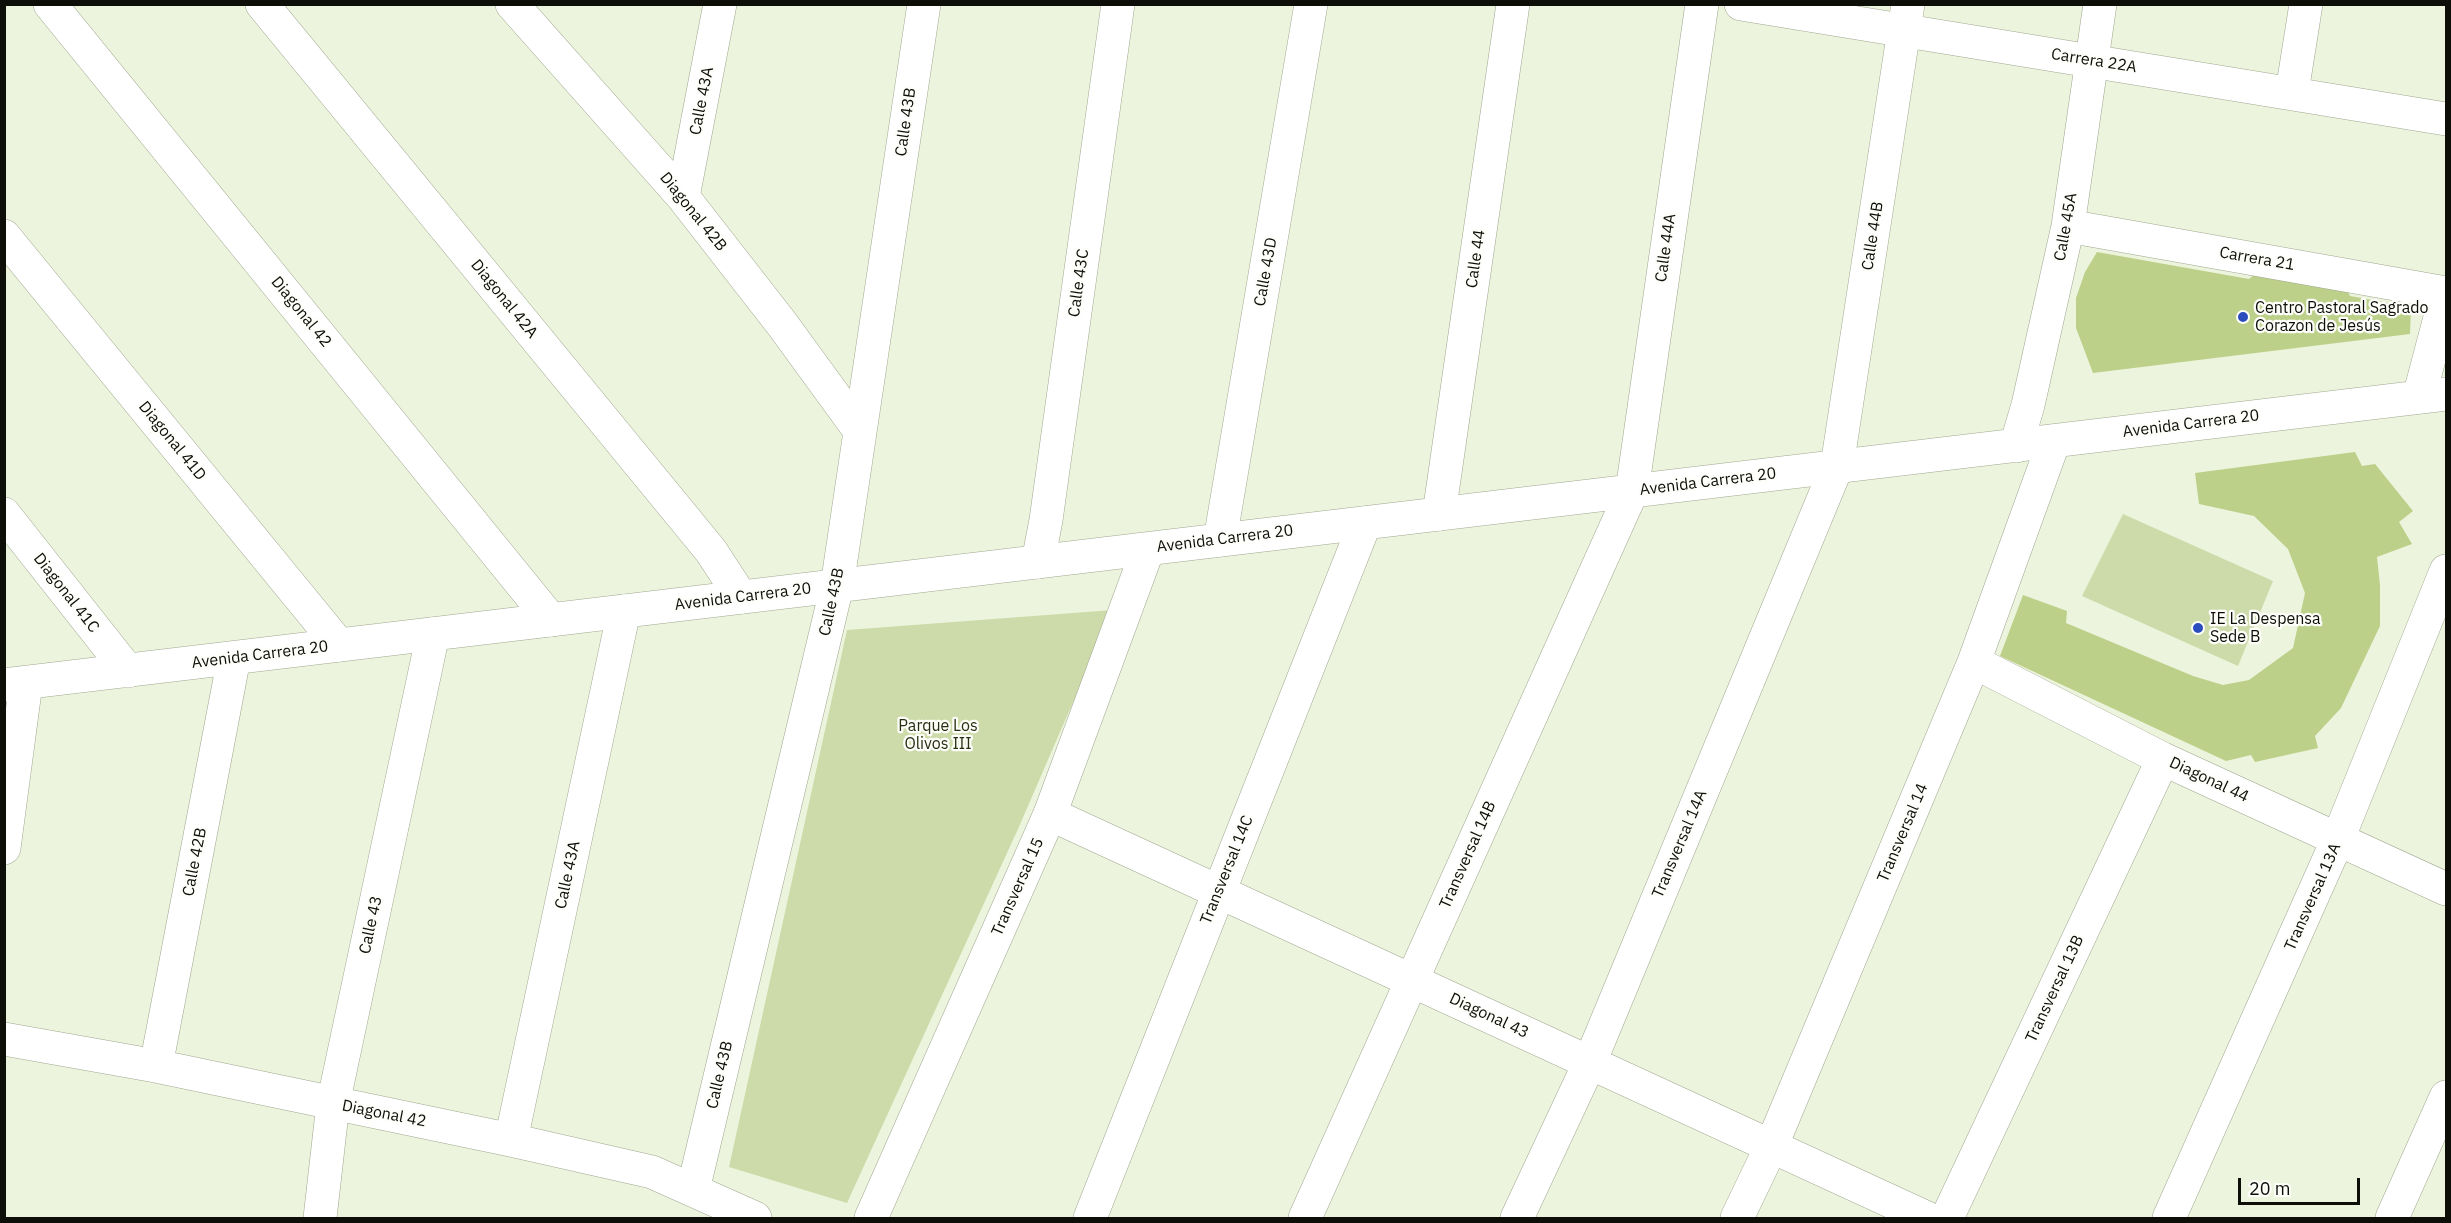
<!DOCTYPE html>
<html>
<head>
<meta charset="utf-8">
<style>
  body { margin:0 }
  #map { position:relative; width:2451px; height:1223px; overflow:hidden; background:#edf4dd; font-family:"IBM Plex Sans",sans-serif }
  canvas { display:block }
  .frame { position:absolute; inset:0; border:6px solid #0c0e07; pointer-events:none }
  .scale { position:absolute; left:2238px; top:1178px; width:122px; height:27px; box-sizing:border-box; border:3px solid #0c0e07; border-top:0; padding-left:8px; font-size:18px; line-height:21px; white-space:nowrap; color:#0c0e07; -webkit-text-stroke:4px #fdfefa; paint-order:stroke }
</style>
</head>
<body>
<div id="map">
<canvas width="2451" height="1223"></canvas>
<div class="frame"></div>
<div class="scale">20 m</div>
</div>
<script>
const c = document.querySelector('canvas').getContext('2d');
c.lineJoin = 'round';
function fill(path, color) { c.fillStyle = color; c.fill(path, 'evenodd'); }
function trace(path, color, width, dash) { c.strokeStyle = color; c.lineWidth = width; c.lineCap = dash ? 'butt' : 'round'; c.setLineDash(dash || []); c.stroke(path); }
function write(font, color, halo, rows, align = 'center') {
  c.font = font + ' "IBM Plex Sans",sans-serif'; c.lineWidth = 4.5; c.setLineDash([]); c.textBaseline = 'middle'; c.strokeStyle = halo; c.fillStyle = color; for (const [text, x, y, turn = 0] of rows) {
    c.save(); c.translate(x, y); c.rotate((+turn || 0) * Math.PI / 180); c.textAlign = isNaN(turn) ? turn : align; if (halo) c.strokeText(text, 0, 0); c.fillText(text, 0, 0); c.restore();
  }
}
fill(new Path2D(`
  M2123,514L2273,581L2238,666L2082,596Z
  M1113,610L1018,829L847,1203L729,1167L847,630Z`), '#cddbaa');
fill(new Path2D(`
  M2097,252L2249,279L2254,275L2347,289L2350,296L2411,307L2410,334L2093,373L2076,328V298L2085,272Z
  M2355,452L2362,466L2375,464L2413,511L2399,522L2412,544L2377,557L2380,585V626L2341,708L2315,736L2318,748L2255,762L2251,755L2226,761L2000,656L2023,595L2067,611L2066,623L2193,676L2223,685L2249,680L2293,648L2305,593L2288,549L2254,516L2199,504L2195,473Z`), '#bcd089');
const minor = new Path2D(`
  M50,4L551,620
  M262,4L711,551L741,597
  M512,4L683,197L782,324L860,431
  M1741,4L2446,119
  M2292,92L2306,4
  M683,197L720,4
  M2068,226L2446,293
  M4,236L339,645
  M2419,397L2446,295
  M2016,446L2028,405L2068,226L2100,4
  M4,514L128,671
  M1439,514L1513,4
  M1220,540L1311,4
  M1038,562L1046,520L1118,4
  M1974,662L2163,759L2446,889
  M1050,814L1927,1218
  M4,848L26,683
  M4,1039L156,1066L511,1140L652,1172L755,1218
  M156,1066L234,658
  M511,1140L624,611
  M693,1190L837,586L924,4
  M320,1218L333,1104L433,634
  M1090,1218L1365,523
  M1305,1218L1632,491L1702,4
  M1517,1218L1590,1062L1837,466L1908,4
  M1737,1218L1771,1147L1974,662L2054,441
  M1947,1218L2163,759
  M2169,1218L2338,839L2446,571
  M2392,1218L2446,1097`);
const tertiary = new Path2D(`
  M4,685L2446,394
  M871,1218L1050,814L1148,549`);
trace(minor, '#a0a791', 34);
trace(tertiary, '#a0a791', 34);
trace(minor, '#fff', 33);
trace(tertiary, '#fff', 33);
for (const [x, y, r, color] of [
  [2243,317,6,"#2b4cbc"],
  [2198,628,6,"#2b4cbc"]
]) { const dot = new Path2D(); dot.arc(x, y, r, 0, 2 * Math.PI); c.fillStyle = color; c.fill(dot); trace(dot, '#fdfefa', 2); }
write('16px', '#0c0e07', '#fdfefa', [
  ["Carrera 22A",2094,61,9],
  ["Calle 43A",702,101,-79],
  ["Calle 43B",906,122,-82],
  ["Diagonal 42B",693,212,51],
  ["Calle 45A",2066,227,-80],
  ["Calle 44B",1873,236,-81],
  ["Calle 44A",1666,248,-82],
  ["Calle 44",1476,259,-82],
  ["Carrera 21",2257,259,10],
  ["Calle 43D",1266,272,-80],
  ["Calle 43C",1079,283,-82],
  ["Diagonal 42A",504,299,51],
  ["Diagonal 42",301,312,51],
  ["Avenida Carrera 20",2191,424,-7],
  ["Diagonal 41D",172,441,51],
  ["Avenida Carrera 20",1708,482,-7],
  ["Avenida Carrera 20",1225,539,-7],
  ["Diagonal 41C",66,593,52],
  ["Avenida Carrera 20",743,597,-7],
  ["Calle 43B",832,602,-78],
  ["Avenida Carrera 20",260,655,-7],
  ["Diagonal 44",2209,780,25],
  ["Transversal 14",1903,833,-67],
  ["Transversal 14A",1680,844,-67],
  ["Transversal 14B",1468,855,-66],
  ["Calle 42B",195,862,-79],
  ["Transversal 14C",1227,870,-68],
  ["Calle 43A",568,875,-78],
  ["Transversal 15",1018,887,-66],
  ["Transversal 13A",2313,897,-66],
  ["Calle 43",371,925,-78],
  ["Transversal 13B",2055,989,-65],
  ["Diagonal 43",1489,1016,25],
  ["Calle 43B",720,1075,-77],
  ["Diagonal 42",384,1114,11]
]);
write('16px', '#0c0e07', '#fdfefa', [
  ["Centro Pastoral Sagrado",2255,308],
  ["Corazon de Jesús",2255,326],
  ["IE La Despensa",2210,619],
  ["Sede B",2210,637]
], 'left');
write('16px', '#272f10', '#fdfefa', [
  ["Parque Los",938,726],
  ["Olivos III",938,744]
]);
</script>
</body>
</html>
